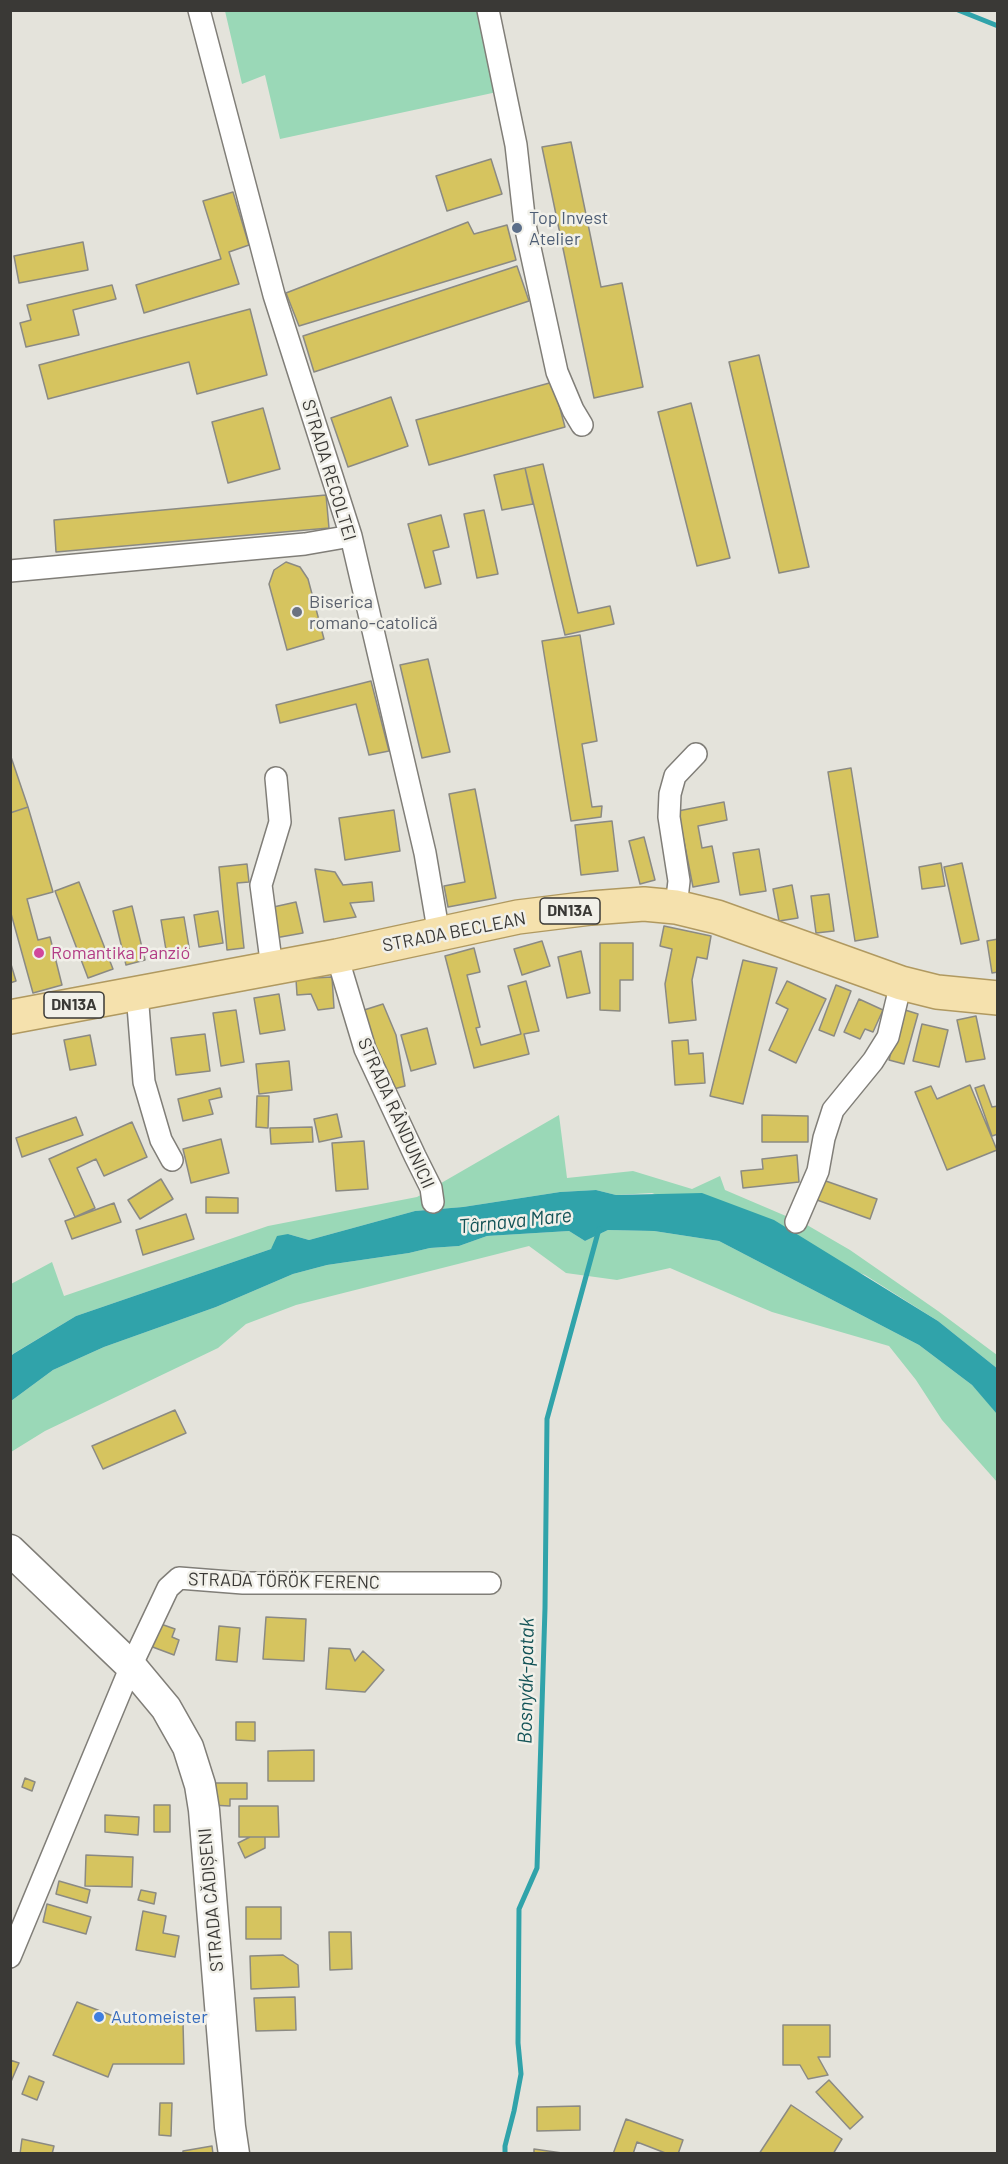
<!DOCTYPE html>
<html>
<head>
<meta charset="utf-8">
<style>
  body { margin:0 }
  #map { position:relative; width:1008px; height:2164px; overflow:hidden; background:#e4e3db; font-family:Barlow,sans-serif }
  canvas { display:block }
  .frame { position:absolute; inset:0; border:12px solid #3a3936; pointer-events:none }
</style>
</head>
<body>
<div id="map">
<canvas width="1008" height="2164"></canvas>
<div class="frame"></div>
</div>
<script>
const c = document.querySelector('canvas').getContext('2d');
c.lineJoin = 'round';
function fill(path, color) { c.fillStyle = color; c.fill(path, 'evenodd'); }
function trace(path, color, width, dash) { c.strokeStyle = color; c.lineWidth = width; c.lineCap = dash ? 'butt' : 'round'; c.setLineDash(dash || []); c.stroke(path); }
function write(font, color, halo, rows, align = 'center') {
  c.font = font + ' Barlow,sans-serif'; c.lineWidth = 5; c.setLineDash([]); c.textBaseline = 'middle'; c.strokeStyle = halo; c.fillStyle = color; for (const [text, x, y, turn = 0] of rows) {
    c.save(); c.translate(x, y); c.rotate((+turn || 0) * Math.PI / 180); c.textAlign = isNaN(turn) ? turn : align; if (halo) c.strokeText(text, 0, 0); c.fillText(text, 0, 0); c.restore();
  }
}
fill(new Path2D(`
  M225,11H481L497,92L280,139L265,75L242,84Z
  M559,1115L567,1178L633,1171L692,1189L720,1176L725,1190L807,1225L850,1250L938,1311L997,1355L998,1369L938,1321L865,1275L652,1193L616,1195L596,1190L560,1192L463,1207L415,1211L309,1240L288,1234L271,1249L76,1316L11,1355V1284L52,1262L64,1296L268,1226L417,1197Z
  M608,1230L654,1231L719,1241L919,1345L972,1385L998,1414L997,1482L942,1420L916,1380L889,1346L772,1312L670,1268L617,1280L566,1273L529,1246L296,1305L246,1324L218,1348L45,1431L11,1452V1401L53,1370L104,1347L216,1307L293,1274L327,1265L409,1253L430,1248L459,1246L487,1236L569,1231L585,1241Z`), '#9ad8b7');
fill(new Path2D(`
  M596,1190L616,1195L702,1193L774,1220L938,1321L998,1369L997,1414L972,1385L919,1345L719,1241L654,1231L608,1230L585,1241L569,1231L487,1236L459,1246L430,1248L409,1253L327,1265L293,1274L216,1307L104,1347L53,1370L11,1401V1356L13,1354L76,1316L271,1249L277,1236L288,1234L309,1240L415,1211L463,1207L560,1192Z`), '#30a3aa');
trace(new Path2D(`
  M958,10L998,26
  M505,2154V2146L514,2111L521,2074L518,2043L519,1909L537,1868L545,1608L547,1419L599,1229`), '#30a3aa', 5);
const building = new Path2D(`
  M571,142L601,287L622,283L643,387L594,398L542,147Z
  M491,159L502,194L447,211L436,176Z
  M233,192L249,245L229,252L239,284L144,313L136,285L221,259L203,201Z
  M468,222L474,234L507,225L516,260L299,326L286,293Z
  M83,242L88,270L19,283L14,256Z
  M517,266L529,301L314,372L303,336Z
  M112,285L116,299L73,310L79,335L26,347L20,323L31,320L27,305Z
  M250,309L267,375L197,394L189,362L48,399L39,365Z
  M759,355L809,567L779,573L729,362Z
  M553,382L565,427L429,465L416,420Z
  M391,397L408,446L348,467L331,418Z
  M691,403L730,558L697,566L658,412Z
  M263,408L280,469L228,483L212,422Z
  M543,464L578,613L610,606L614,624L565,635L525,468Z
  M525,468L533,504L502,510L494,475Z
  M326,495L329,528L56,552L54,520Z
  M484,510L498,574L477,578L464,514Z
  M441,515L449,547L433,551L441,584L425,588L408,524Z
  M286,562L300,567L308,579L324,639L287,650L269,584L274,570Z
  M580,635L597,741L582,744L592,807L602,806L601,817L571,821L542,641Z
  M428,659L450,752L422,758L400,665Z
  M371,681L389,751L369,755L356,704L280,723L276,705Z
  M10,754L28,807L10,813Z
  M851,768L878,937L855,941L828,772Z
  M475,789L496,898L448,907L444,886L465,882L449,794Z
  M724,802L727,820L698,826L702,848L712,846L719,882L693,887L678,811Z
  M28,807L53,892L27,899L38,940L50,937L62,985L33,993L10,910V813Z
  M394,810L400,851L345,860L339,818Z
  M612,821L618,871L581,875L575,825Z
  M644,837L655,880L640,884L629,841Z
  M759,849L766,891L740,895L733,853Z
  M941,863L945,886L922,889L919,867Z
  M962,863L979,940L961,944L944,867Z
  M247,864L249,882L237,883L244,948L227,950L219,867Z
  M315,869L335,872L343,885L372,882L374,901L350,903L356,917L324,922Z
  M79,882L113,969L88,978L55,891Z
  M792,885L798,918L779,921L773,889Z
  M829,894L834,931L816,933L811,896Z
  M296,902L303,933L275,938L269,908Z
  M132,906L145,960L126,965L113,911Z
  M218,911L223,943L199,947L194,915Z
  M184,917L190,953L167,956L161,920Z
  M664,926L711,936L707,959L697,957L692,980L696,1020L669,1023L665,984L672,949L660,946Z
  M998,939V972L992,973L987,941Z
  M542,941L550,966L522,975L514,949Z
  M600,943H633V980H620V1011L600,1010Z
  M474,948L480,972L467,975L480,1027L476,1028L481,1045L521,1034L508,986L526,981L539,1031L524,1034L529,1054L474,1068L445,956Z
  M581,951L590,993L567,998L558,957Z
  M743,960L777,968L743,1104L710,1096Z
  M10,961L16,981L10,983Z
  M332,977L334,1008L318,1010L311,994L297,995L296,979Z
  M787,981L826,999L796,1063L769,1050L788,1009L776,1003Z
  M836,985L851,991L834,1036L819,1030Z
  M279,994L285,1030L260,1034L254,998Z
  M859,999L883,1010L873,1032L865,1029L860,1039L844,1032Z
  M383,1004L396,1035L405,1086L390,1090L361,1011Z
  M902,1009L918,1014L904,1064L889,1060Z
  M236,1010L244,1062L221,1066L213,1013Z
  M976,1016L985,1059L966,1062L957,1020Z
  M922,1024L948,1030L939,1067L913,1061Z
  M427,1028L436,1064L411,1071L401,1035Z
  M205,1034L210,1071L176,1075L171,1038Z
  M90,1035L96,1065L70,1070L64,1040Z
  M688,1040L689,1054L703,1053L705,1083L675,1085L672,1041Z
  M289,1061L292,1090L259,1094L256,1064Z
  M970,1085L997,1150L947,1170L915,1092L931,1086L937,1099Z
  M984,1085L992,1107L998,1106V1134L992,1136L975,1088Z
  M220,1088L222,1097L209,1100L213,1114L183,1121L178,1099Z
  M257,1096H269L268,1128L256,1127Z
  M337,1114L342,1137L319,1142L314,1119Z
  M762,1115L808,1116V1142H762Z
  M76,1117L83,1135L22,1157L16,1138Z
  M132,1122L147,1157L104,1176L96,1159L77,1168L95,1208L75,1217L49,1159Z
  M312,1127L313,1142L271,1144L270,1128Z
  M221,1139L229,1173L191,1183L183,1149Z
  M364,1141L368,1189L336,1191L332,1143Z
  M797,1155L799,1182L743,1188L741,1171L763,1169L762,1159Z
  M161,1179L173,1199L140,1219L128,1200Z
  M823,1180L877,1199L870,1219L817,1200Z
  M206,1197L238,1198V1213H206Z
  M114,1203L121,1222L72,1239L65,1221Z
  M186,1214L194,1239L143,1255L136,1230Z
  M175,1410L186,1433L103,1469L92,1446Z
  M266,1617L306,1619L304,1661L263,1659Z
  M158,1623L175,1629L172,1637L179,1640L174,1655L150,1646Z
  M219,1626L240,1628L237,1662L216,1660Z
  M329,1648L350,1649L355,1661L363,1651L384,1670L365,1692L326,1689Z
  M236,1722H255V1741L236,1740Z
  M314,1750V1781H268V1751Z
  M25,1778L35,1782L32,1791L22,1787Z
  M210,1783H247V1799H230V1806L210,1805Z
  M154,1805H170V1832H154Z
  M239,1806H278L279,1837H239Z
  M105,1815L139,1817L138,1835L105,1832Z
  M250,1837H265V1848L245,1858L238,1843Z
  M86,1855L133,1857L132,1887L85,1886Z
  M59,1881L90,1890L87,1903L56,1894Z
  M141,1890L156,1893L154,1904L138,1900Z
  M47,1904L91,1917L86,1934L43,1922Z
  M246,1907H281V1939H246Z
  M143,1911L166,1916L163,1933L179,1936L175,1957L136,1950Z
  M329,1932H351L352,1969L330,1970Z
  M283,1955L298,1965L299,1987L251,1989L250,1956Z
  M295,1997L296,2030L256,2031L254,1998Z
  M77,2002L126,2021L183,2022L184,2064H113L108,2077L53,2055Z
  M783,2025H830V2057H818L828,2075L808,2079L800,2065H783Z
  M10,2060L19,2063L10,2084Z
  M29,2076L44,2082L37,2100L22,2094Z
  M829,2080L863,2117L850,2129L816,2092Z
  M160,2103H172L171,2136L159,2135Z
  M791,2105L842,2139L833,2154H759Z
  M580,2106V2130L537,2131V2107Z
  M626,2119L683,2140L678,2154H668L637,2142L633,2154H613Z
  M22,2139L54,2146L52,2154H20Z
  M212,2146L213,2154H183V2151Z
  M534,2149L569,2154H534Z`);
fill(building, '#d6c45f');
trace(building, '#8b8a83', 1.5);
const street = new Path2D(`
  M199,10L274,295L351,536L425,853L439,935
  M488,10L516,145L525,225L557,372L573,410L582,425
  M10,571L305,544L351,536
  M676,907L679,881L669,817L670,794L675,776L696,754
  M337,956L365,1049L415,1156L431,1188L433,1202
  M272,968L261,885L280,822L276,778
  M137,993L144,1082L161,1140L172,1160
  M796,1222L818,1171L824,1138L833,1110L873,1061L888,1037L901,983
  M10,1957L131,1666L168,1588L179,1578L243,1583H490`);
const secondary = new Path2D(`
  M10,1550L131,1666L166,1708L188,1747L200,1785L204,1810L230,2127L234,2154`);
const primary = new Path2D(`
  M10,1017L337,956L518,917L591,908L644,904L676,907L717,917L901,983L937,992L998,998`);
trace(street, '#807e78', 24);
trace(secondary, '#807e78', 33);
trace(primary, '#b09960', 36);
trace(street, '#fff', 21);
trace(secondary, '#fff', 30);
trace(primary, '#f5e1ad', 33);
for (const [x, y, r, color] of [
  [517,228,6,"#5c6f8a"],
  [297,612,6,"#6b7280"],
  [39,953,6,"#d1479c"],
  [99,2017,6,"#3f7fe0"]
]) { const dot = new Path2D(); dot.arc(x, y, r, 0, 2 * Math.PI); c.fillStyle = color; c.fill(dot); trace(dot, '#f1f0e9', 2); }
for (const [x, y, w] of [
  [570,911,60],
  [74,1005,60]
]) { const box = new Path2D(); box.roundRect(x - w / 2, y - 13, w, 26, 4.5); c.fillStyle = '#f1f0e9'; c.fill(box); trace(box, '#3a3936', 1.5); }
write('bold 16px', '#3a3936', null, [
  ["DN13A",570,911],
  ["DN13A",74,1005]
]);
write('18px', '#4e5e75', '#f1f0e9', [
  ["Top Invest",529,218],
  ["Atelier",529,239]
], 'left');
write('18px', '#3a3936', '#f1f0e9', [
  ["STRADA RECOLTEI",329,470,73],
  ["STRADA BECLEAN",454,932,-11],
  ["STRADA RÂNDUNICII",396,1113,66],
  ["STRADA TÖRÖK FERENC",284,1581,1],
  ["STRADA CĂDIȘENI",211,1900,-95]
]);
write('18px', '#5b616d', '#f1f0e9', [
  ["Biserica",309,602],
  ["romano-catolică",309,623]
], 'left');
write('18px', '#b23c85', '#f1f0e9', [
  ["Romantika Panzió",51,953]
], 'left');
write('18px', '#366cbe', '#f1f0e9', [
  ["Automeister",111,2017]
], 'left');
write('italic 20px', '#135357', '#f1f0e9', [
  ["Târnava Mare",515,1221,-6],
  ["Bosnyák-patak",526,1681,-89]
]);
</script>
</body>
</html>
